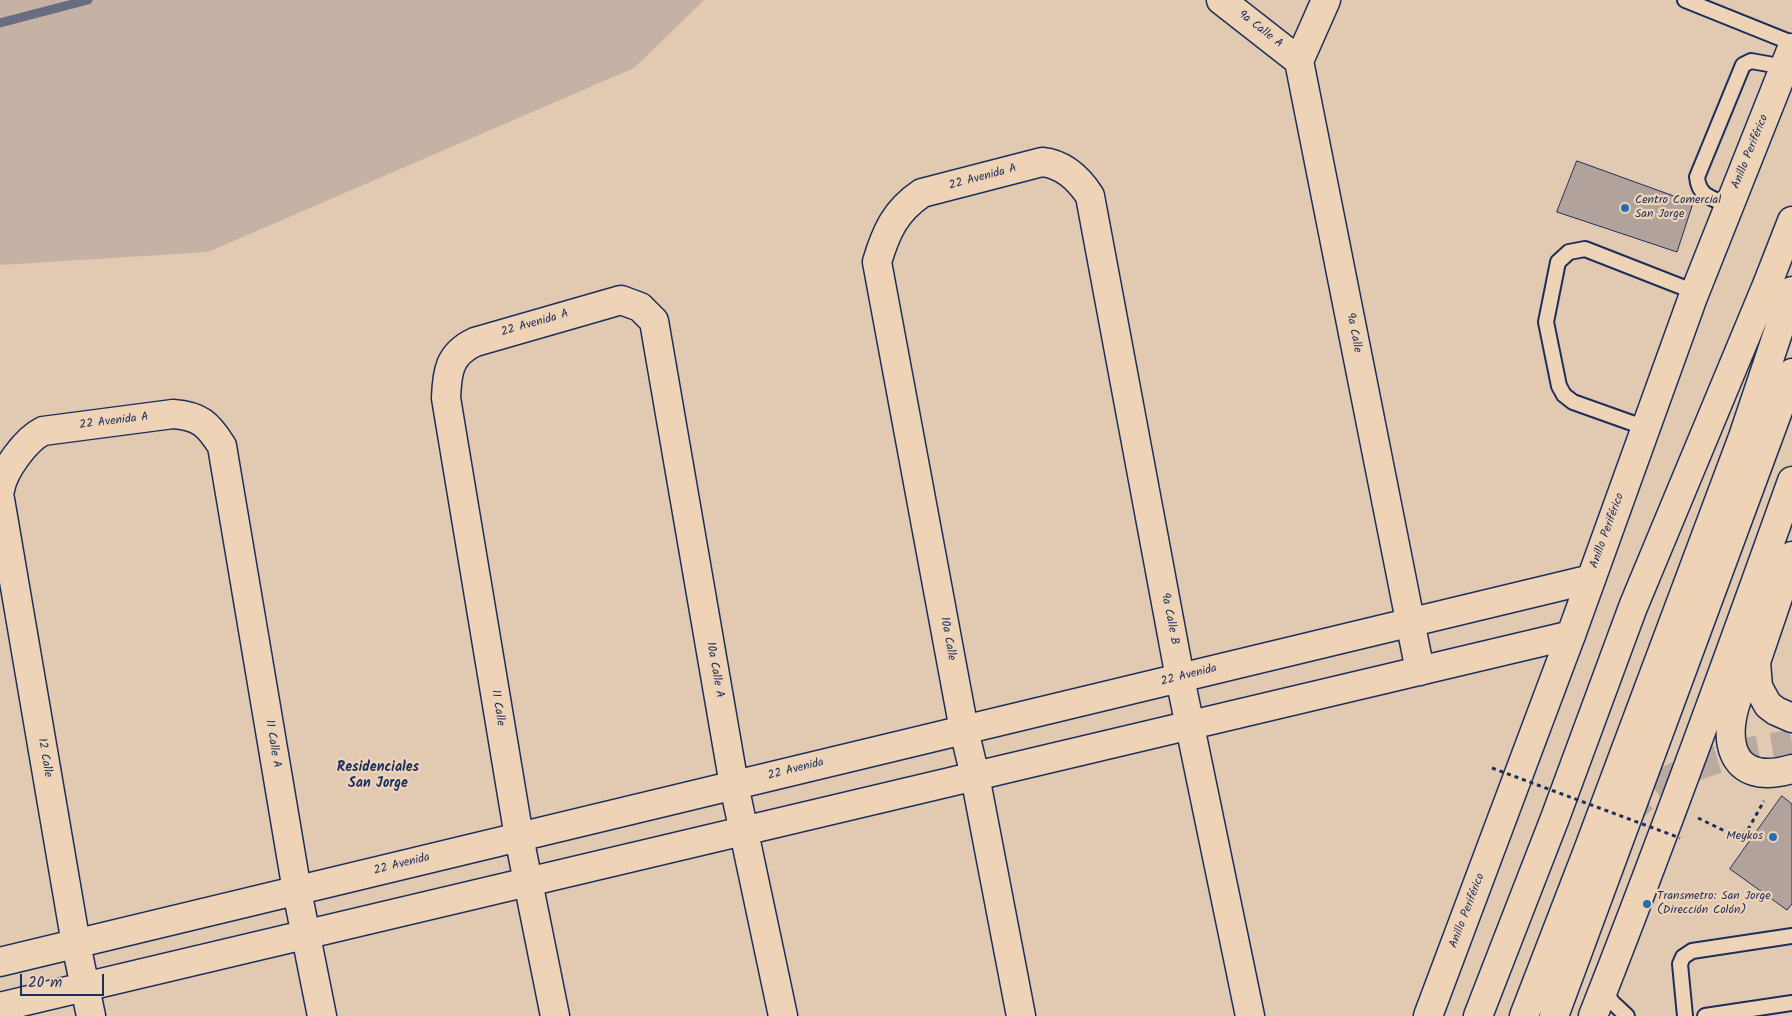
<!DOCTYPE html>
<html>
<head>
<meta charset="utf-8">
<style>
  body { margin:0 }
  #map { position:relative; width:1792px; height:1016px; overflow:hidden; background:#e2c9b1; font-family:Kalam,sans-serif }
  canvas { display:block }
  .scale { position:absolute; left:20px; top:974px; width:84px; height:22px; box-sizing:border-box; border:2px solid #1b2f5e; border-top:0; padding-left:6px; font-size:15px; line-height:18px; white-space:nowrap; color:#1b2f5e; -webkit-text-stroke:4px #efd3b6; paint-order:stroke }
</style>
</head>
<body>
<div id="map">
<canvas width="1792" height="1016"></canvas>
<div class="scale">20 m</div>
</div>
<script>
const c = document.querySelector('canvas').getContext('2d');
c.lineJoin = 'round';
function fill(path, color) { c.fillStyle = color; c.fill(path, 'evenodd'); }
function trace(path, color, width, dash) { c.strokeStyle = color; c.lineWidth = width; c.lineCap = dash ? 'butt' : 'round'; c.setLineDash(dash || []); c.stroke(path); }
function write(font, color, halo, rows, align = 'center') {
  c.font = font + ' Kalam,sans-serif'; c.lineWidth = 4.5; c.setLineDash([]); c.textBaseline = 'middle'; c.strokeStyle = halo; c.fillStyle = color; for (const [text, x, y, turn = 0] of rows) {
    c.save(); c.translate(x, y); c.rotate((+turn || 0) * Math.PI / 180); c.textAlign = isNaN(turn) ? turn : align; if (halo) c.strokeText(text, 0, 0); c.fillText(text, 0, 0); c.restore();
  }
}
fill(new Path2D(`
  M0,0H704L634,68L208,252L0,265Z`), '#c5b2a4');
trace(new Path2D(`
  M0,23L88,0`), '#6a6c7f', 9);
const building = new Path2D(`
  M1577,161L1693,203L1677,252L1557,212Z
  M1782,796L1792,804V904L1787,910L1730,869Z`);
fill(building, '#b1a39c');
trace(building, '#1b2f5e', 1);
trace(new Path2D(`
  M1623,817C1636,806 1649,792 1664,783C1703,759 1747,750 1792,744`), '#baaaa0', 28, [28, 14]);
const service = new Path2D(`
  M1685,0L1792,43
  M1729,205C1713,198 1699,198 1697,177L1743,65L1751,61L1785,67
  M1646,428L1573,402L1564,395L1559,386L1546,322L1558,262L1569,252L1585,249L1695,292
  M1604,989L1612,1002L1627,1016
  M1685,1016L1680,964L1683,957L1692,951L1792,936
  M1705,1016L1792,1003`);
const minor = new Path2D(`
  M1221,0L1299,61
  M1326,0L1299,61L1420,671
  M0,490C3,471 25,440 43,431L173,414C200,416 208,424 222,446L297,891L322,1016
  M0,499L76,944L91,1016
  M0,962L1591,579
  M0,1007L1571,635
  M555,1016L519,837L446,398C447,372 449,354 475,342L621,300L640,307L654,321L734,785L783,1016
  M1021,1016L975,776L964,730L877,262C886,232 895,211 922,193L1042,162C1063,164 1079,179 1090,196L1180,678L1250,1016`);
const tertiary = new Path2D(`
  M1792,556L1756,662L1758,687L1768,705L1776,711L1792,718
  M1756,662C1751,670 1745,679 1741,689C1720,736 1728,788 1792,769
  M1428,1016L1571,635L1693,297L1792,48
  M1593,1016C1663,839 1728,660 1792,481`);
const trunk = new Path2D(`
  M1478,1016L1555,818L1633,607L1767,285L1792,221
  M1524,1016L1587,853L1743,437L1792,291
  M1554,1016L1792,373`);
trace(service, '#1b2f5e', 18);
trace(minor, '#1b2f5e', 31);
trace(tertiary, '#1b2f5e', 31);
trace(trunk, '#1b2f5e', 31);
trace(new Path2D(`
  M1698,818L1735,836L1747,831L1764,801`), '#1b2f5e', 3, [4, 4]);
trace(service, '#efd3b6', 14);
trace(minor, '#efd3b6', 28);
trace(tertiary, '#efd3b6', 28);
trace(trunk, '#efd3b6', 28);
trace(new Path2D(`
  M1492,768L1680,838`), '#1b2f5e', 3, [4, 4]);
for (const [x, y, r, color] of [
  [1625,208,5,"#1f6fb2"],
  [1773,837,5,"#1f6fb2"],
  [1647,904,5,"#1f6fb2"]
]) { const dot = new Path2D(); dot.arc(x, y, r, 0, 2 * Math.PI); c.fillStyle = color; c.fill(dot); trace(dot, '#efd3b6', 2); }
write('12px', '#1b2f5e', '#efd3b6', [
  ["9a Calle A",1260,30,38],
  ["Anillo Periférico",1751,152,-68],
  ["22 Avenida A",983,178,-15],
  ["22 Avenida A",535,324,-16],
  ["9a Calle",1353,333,79],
  ["22 Avenida A",114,422,-7],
  ["Anillo Periférico",1608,531,-70],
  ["9a Calle B",1169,619,79],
  ["10a Calle",947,639,80],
  ["10a Calle A",714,670,80],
  ["22 Avenida",1189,676,-14],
  ["11 Calle",497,708,81],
  ["11 Calle A",272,744,81],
  ["12 Calle",44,758,80],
  ["22 Avenida",796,770,-14],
  ["22 Avenida",402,865,-14],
  ["Anillo Periférico",1468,911,-69]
]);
write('12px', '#1b2f5e', '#efd3b6', [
  ["Centro Comercial",1635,201],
  ["San Jorge",1635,215],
  ["Meykos",1763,837,"right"],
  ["Transmetro: San Jorge",1657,897],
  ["(Dirección Colón)",1657,911]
], 'left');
write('bold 14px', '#1b2f5e', '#efd3b6', [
  ["Residenciales",378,769],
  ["San Jorge",378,785]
]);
</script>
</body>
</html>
